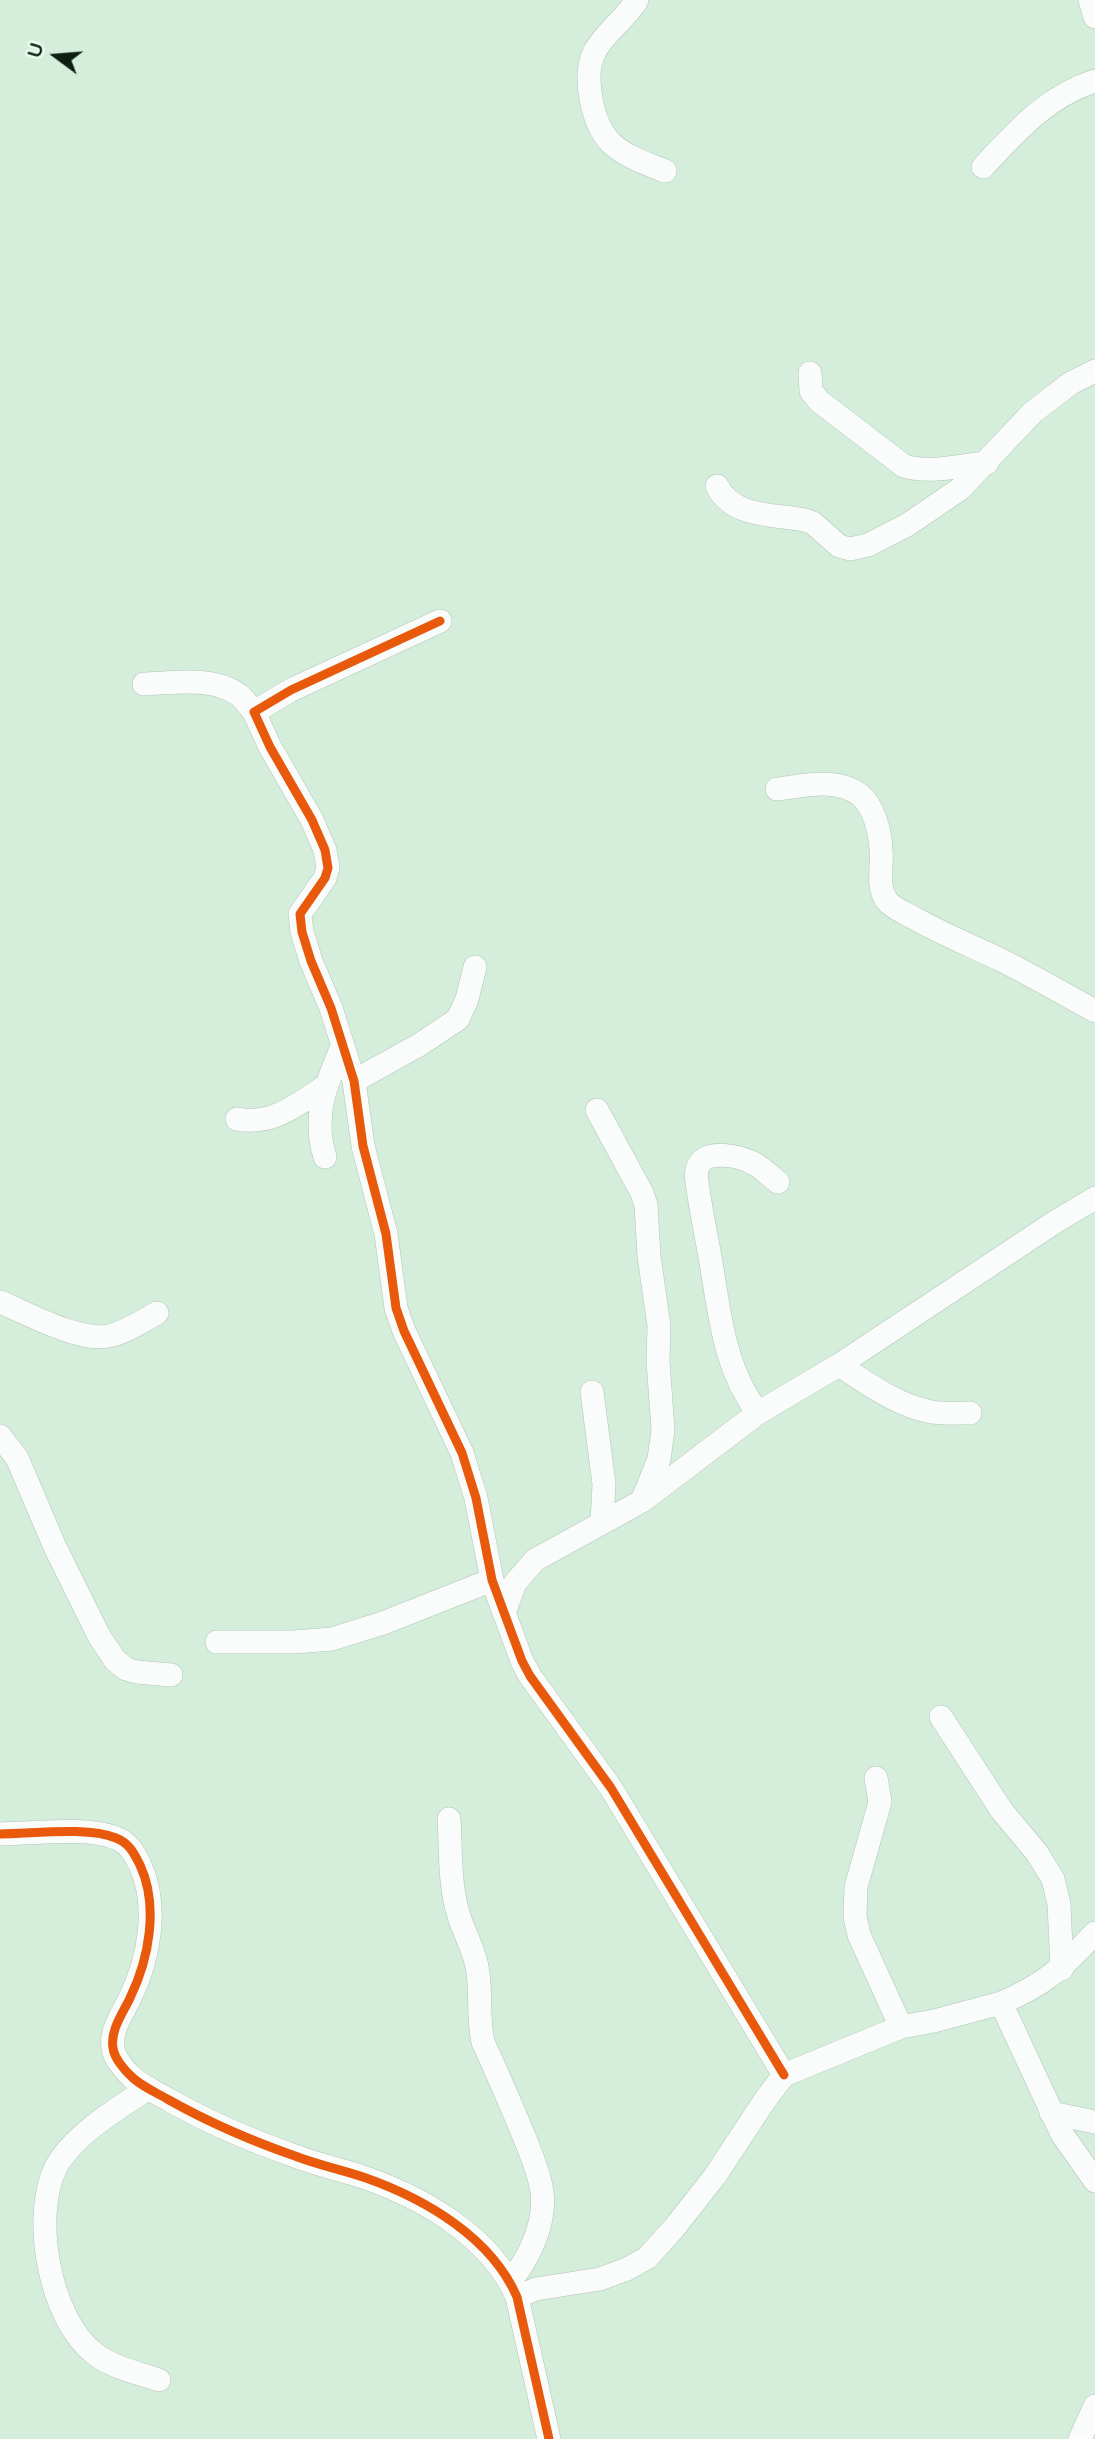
<!DOCTYPE html>
<html>
<head>
<meta charset="utf-8">
<style>
  body { margin:0 }
  #map { position:relative; width:1095px; height:2439px; overflow:hidden; background:#d4eedb; font-family:"Varela Round",sans-serif }
  canvas { display:block }
  .north { position:absolute; left:21px; top:21px; width:70px; height:70px; -webkit-text-stroke:5px #ebfeef; paint-order:stroke; rotate:286deg; font-size:19px; font-weight:700; line-height:28px; text-align:center; color:#0d1f13 }
  .north::after { content:''; display:block; margin:auto; width:24px; height:32px; background:#0d1f13; clip-path:polygon(50% 0,100% 100%,50% 72%,0 100%) }
</style>
</head>
<body>
<div id="map">
<canvas width="1095" height="2439"></canvas>
<div class="north">U</div>
</div>
<script>
const c = document.querySelector('canvas').getContext('2d');
c.lineJoin = 'round';
function trace(path, color, width, dash) { c.strokeStyle = color; c.lineWidth = width; c.lineCap = dash ? 'butt' : 'round'; c.setLineDash(dash || []); c.stroke(path); }
const minor = new Path2D(`
  M637,0C626,18 604,34 595,51C582,75 592,125 612,144C626,157 648,164 665,171
  M1090,0L1095,17
  M983,167C1017,131 1047,96 1095,81
  M810,373L811,391L819,401L904,466C929,474 961,465 987,463
  M717,486C733,518 774,514 805,520L813,523L839,546L850,549L868,545L907,525L960,489L1033,412L1071,383L1095,371
  M440,621L291,690L254,712L270,747L312,820L325,850L328,868L325,878L300,914L302,932L311,961L331,1008L354,1081L363,1146L386,1234L396,1308L404,1331L462,1453L476,1498L492,1580L522,1661L530,1676L611,1788L784,2075
  M144,684C173,683 214,676 239,695C244,699 249,706 254,712
  M777,789C803,786 838,777 860,795C874,806 880,832 881,849C883,866 876,886 887,901C894,909 905,913 914,918C942,934 972,946 1001,960C1033,976 1064,994 1095,1011
  M354,1081L419,1045L458,1019L467,999L475,967
  M597,1110L642,1193L646,1205L649,1256L659,1326L658,1361L663,1430L659,1459L642,1501
  M237,1119C273,1126 298,1104 327,1085
  M325,1157C312,1116 326,1084 342,1047
  M0,1302C27,1313 79,1342 108,1336C125,1333 142,1321 157,1313
  M839,1365C868,1384 897,1405 931,1412C944,1414 957,1413 970,1413
  M592,1392L604,1484L602,1523
  M758,1413C727,1372 721,1325 713,1275C709,1247 702,1218 698,1189C697,1182 695,1173 698,1167C705,1147 742,1157 755,1164C763,1169 770,1176 778,1182
  M0,1436L17,1458L55,1547L99,1636L115,1660L126,1669L137,1672L171,1675
  M504,1613L515,1583L535,1560L642,1501L758,1413L839,1365L1055,1222L1095,1198
  M217,1642H294L332,1639L383,1623L492,1580
  M941,1717L1002,1811L1037,1853L1053,1879L1059,1904L1062,1969
  M876,1778L880,1802L856,1887L855,1917L859,1935L901,2027
  M449,1819C451,1851 449,1885 459,1916C465,1936 475,1950 478,1972C481,1995 478,2019 483,2042C498,2075 512,2107 526,2141C532,2157 540,2175 542,2192C546,2223 529,2259 510,2281
  M0,1834C32,1834 87,1826 116,1838C129,1843 134,1853 140,1865C159,1906 149,1959 130,1998C123,2013 110,2030 113,2048C114,2058 125,2071 133,2078C143,2087 157,2093 169,2100C210,2123 252,2141 295,2156C318,2165 343,2170 366,2178C425,2199 491,2237 517,2297L549,2439
  M1001,2003C1046,1984 1062,1968 1095,1933
  M149,2088C120,2107 73,2135 56,2167C31,2217 50,2320 95,2354C113,2368 139,2373 159,2380
  M1051,2113L1095,2122
  M517,2297L536,2289L600,2279L627,2269L647,2258L674,2228L715,2176L765,2100L784,2075L901,2027L934,2021L1001,2003L1062,2134L1095,2181
  M1080,2439L1095,2406`);
trace(minor, '#b1c5b7', 24);
trace(minor, '#f9fcfa', 23);
trace(new Path2D(`
  M440,621L291,690L254,712L270,747L312,820L325,850L328,868L325,878L300,914L302,932L311,961L331,1008L354,1081L363,1146L386,1234L396,1308L404,1331L462,1453L476,1498L492,1580L522,1661L530,1676L611,1788L784,2075
  M0,1834C32,1834 87,1826 116,1838C129,1843 134,1853 140,1865C159,1906 149,1959 130,1998C123,2013 110,2030 113,2048C114,2058 125,2071 133,2078C143,2087 157,2093 169,2100C210,2123 252,2141 295,2156C318,2165 343,2170 366,2178C425,2199 491,2237 517,2297L549,2439`), '#e8590c', 9);
</script>
</body>
</html>
